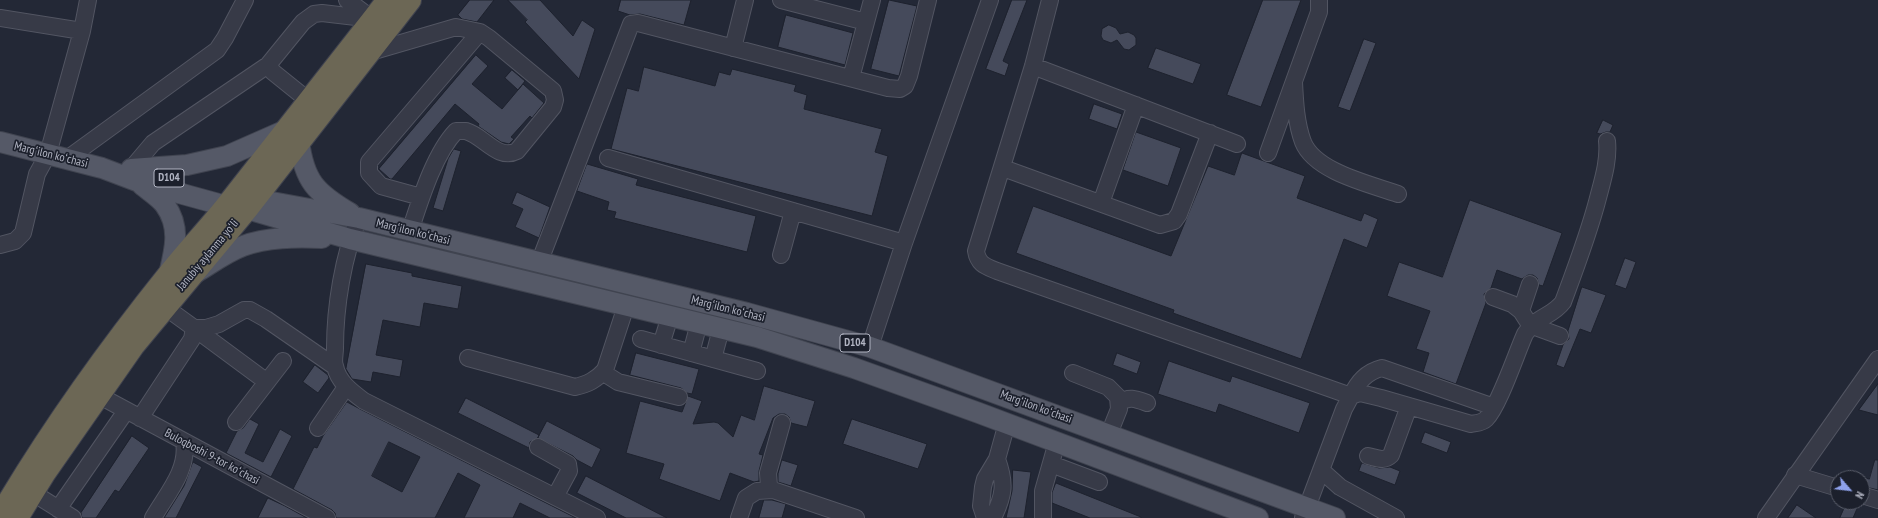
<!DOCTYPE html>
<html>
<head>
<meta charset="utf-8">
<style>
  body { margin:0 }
  #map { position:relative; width:1878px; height:518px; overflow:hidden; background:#232836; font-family:"PT Sans Narrow",sans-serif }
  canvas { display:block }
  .north { position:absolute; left:1830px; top:470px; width:40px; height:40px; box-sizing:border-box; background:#1c202c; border:1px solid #585c68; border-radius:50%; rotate:118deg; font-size:11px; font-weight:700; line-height:16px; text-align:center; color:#b2b5c3 }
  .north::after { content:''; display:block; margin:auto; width:14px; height:18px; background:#8ea1eb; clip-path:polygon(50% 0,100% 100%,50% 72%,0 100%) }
</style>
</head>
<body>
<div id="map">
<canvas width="1878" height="518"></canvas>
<div class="north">N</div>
</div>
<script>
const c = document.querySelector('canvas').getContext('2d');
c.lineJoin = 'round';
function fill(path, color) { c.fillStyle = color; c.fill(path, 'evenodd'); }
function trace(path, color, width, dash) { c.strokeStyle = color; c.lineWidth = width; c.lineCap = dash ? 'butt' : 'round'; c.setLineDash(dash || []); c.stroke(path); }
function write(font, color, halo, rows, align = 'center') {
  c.font = font + ' "PT Sans Narrow",sans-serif'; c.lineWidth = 3.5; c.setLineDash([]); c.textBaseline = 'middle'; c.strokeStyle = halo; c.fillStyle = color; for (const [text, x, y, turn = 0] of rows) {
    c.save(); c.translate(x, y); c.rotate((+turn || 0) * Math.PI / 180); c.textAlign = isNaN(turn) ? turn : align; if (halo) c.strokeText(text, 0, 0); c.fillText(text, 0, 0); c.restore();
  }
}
const building = new Path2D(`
  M470,0H494L477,22L462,19L458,15Z
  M508,0H540L573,36L582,20L595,29L579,79L525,22L527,20Z
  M621,0H691L684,25L640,14L630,15L618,11Z
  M889,0L917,6L899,76L871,69Z
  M1012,0H1027L1003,61L1009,64L1005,76L986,69Z
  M1263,0H1301L1261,107L1227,95Z
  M786,15L853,33L845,65L778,47Z
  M1109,25L1116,28L1120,34L1128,32L1134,35L1136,38V45L1129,50L1124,49L1117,40L1111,43L1103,40L1101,36L1102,29Z
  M1364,39L1376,43L1350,111L1338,107Z
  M1156,48L1201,64L1193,84L1148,68Z
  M476,55L488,66L472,84L502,109L523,84L544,103L532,118L530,116L511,137L514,139L509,144L501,142L478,126L479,124L455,104L392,179H390L379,169Z
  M644,67L715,86L719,72L730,75L732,69L796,85L794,91L807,95L804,109L882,129L875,152L888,156L872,216L611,149L627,88L638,91Z
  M512,70L525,81L518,90L505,78Z
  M1094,104L1122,114L1117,129L1089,119Z
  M1603,120L1613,125L1610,132H1606L1600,134L1597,133Z
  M1136,132L1181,148L1168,186L1123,170Z
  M454,149L461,151L443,211L433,208L448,159Z
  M1242,153L1305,176L1297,198L1361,221L1364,213L1378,219L1367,248L1344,239L1301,359L1173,313L1174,310L1016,253L1033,206L1171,256L1208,166L1234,175Z
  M587,164L638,179L636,185L756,216L747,252L614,218L616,212L607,210L609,202L577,191Z
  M517,192L550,207L539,238L515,227L523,209L512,204Z
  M1470,200L1562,233L1543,286L1539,285L1537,278L1533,275H1528L1522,279L1497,270L1491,288L1484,294L1486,303L1456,384L1423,372L1429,353L1416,349L1430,311L1387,296L1399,262L1442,277Z
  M1625,258L1636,262L1626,289L1615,285Z
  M366,264L412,273V276L462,286L458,309L424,303L420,327L383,320L376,355L403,360L400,377L373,372L371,382L352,379L346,369Z
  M1582,287L1606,295L1591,333L1580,329L1564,368L1556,365L1563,345L1569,339L1568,331Z
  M636,353L699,369L692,394L687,393L681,388L630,375Z
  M1117,353L1141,362L1137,374L1113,365Z
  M1169,361L1230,382L1232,376L1310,403L1299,433L1219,404L1216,413L1158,394Z
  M315,365L328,375L329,378L318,393L303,382Z
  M1878,384V415L1859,410Z
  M764,386L815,401L807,427L791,423L789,417L785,414H779L773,418L759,454L763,455L759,471V481L754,482L730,473L720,501L659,479L664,464L626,453L640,401L682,412L688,396L702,401L693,424L714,422L718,423L733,437L741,415L754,420Z
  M466,398L539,435L538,438L530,442L529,448L458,413Z
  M347,402L360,409L576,518H550L520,503L513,518H464L480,485L458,473L435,518H336L335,513L332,510L293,489L314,447L317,448L323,436ZM389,442L420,457L402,492L372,476Z
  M250,419L259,424L245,453L263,462L280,429L292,436L271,477L226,453L237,431L243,428Z
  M852,419L927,444L918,469L843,444Z
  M547,421L601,449L592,468L577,460L573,456L538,438Z
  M1425,432L1451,442L1447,453L1421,443Z
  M132,436L149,448L119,492L115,490L96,518H82L81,513Z
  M782,460L798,465L791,486L778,482V474Z
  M1875,460H1878V490L1862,486V477L1869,479Z
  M193,462L202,467L176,518H164L184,486Z
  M1362,463L1379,468L1390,467L1400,471L1395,485L1359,471Z
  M1013,470L1031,472L1024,518H1006L1012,491Z
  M586,476L667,518H626L577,493Z
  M1056,483L1141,517V518H1090L1052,503V493Z
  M268,498L285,506L307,518H258Z
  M764,500H772L786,504L782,518H759Z
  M1847,502H1856L1859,504L1853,518H1840Z
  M1797,505L1816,518H1788Z`);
fill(building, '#454a5b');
trace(building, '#1e222e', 1);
const minor = new Path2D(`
  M347,0L371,18
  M781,0L866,22
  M1050,0L1033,66L976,251C978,264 985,266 997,271L1351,396C1358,382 1366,372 1382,368L1494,407
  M0,18L82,31
  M733,48L745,0
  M367,53L456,27L480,32L489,38L553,91L555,100L553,107L517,151C498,161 484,136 466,131C463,131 459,131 456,131C434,154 420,201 410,231
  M268,65L273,72L309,101
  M1033,66L1237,144
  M851,78L872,0
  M1294,82C1295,102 1296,123 1303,142C1315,172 1370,184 1398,194
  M1268,153L1319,12V0
  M608,158L904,243
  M67,159L217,50L225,38L245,0
  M1003,168L1160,225L1174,221L1179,214L1210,133
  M131,169L153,143L268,65L303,22L314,14L322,13L373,19
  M421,197L381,186L369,173V162L480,32
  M1101,203L1136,105
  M359,218C343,256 335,307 335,348C335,354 333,361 335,366C338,382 352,392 364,401L597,518
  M0,245L15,241L23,233L37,174L48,154L82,31L88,0
  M781,255L793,211
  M539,263L631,24L638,23L888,88L900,89L905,86L909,76L928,0
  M1493,297L1512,304L1521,311L1530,325L1560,336
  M165,307L194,328H206L219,324L244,310H250L266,319L334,366
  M1521,311L1530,284
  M194,328L267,382
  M641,339L757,371
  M661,345L670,316
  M870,347L904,243L990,0
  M691,353L699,323
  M468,358L575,387C588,384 596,380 605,370L626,306
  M713,359L721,329
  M605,370L607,375L618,382L679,397
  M1073,373L1108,387L1118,397L1119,409L1109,434
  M98,395L327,518
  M1119,403C1129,396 1136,399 1147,403
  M140,418L192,339L194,328
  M236,422L283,361
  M318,428L346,387
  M538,447L568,464L569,471L555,497
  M1368,456C1377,458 1384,462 1391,455L1409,406
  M1051,464L1099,482
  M1321,470L1340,487L1396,518
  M1795,475L1838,488
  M773,490L769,486L768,473L782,423
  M33,493L73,518
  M1862,495L1878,500
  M58,509L126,411
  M153,518C166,495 189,470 184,442
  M739,518L746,498L757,491L773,490L856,518
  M985,518L981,506L983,487L985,479L997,459L1007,423
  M993,518C1004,495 1006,484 997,459
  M1043,518V491L1057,442
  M1303,518L1344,409L1351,396L1360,393L1381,398L1471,424C1476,423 1482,423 1486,419C1499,406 1516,354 1525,334C1536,316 1552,317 1563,302C1576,267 1589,233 1598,198C1603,179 1609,160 1607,141
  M1766,518L1878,359`);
const major = new Path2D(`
  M299,141C304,181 316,193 350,213
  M0,142L102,168L139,182L226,206L247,209L350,239L757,337L854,368L979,413L1258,518
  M131,169L187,165L227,156L286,130
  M142,185C149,191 160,198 165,205C181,227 175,250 169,274
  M250,198L359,218L747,313L870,347L1335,518
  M197,272C212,263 227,252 243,246C267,237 296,237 322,238`);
const highway = new Path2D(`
  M0,516C50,431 108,350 169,274C188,250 209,228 228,204C282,136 334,68 388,0
  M17,518L44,474L134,345L247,209L410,0`);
trace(minor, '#525562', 18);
trace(major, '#404450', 22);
trace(highway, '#3f424f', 24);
trace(minor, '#373a47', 16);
trace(major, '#555967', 20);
trace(highway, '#6c6755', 22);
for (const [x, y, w] of [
  [169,178,30],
  [855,343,30]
]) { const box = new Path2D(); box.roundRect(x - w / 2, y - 9, w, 18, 3); c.fillStyle = '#1c202c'; c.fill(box); trace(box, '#b2b5c3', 1); }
write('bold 11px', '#b2b5c3', null, [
  ["D104",169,178],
  ["D104",855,343]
]);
write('12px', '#b2b5c3', '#1c202c', [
  ["Margʻilon koʻchasi",51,155,14],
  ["Margʻilon koʻchasi",413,232,14],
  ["Janubiy aylanma yoʻli",208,255,-50],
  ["Margʻilon koʻchasi",728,309,14],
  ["Margʻilon koʻchasi",1036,407,20],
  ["Buloqboshi 9-tor koʻchasi",212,457,28]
]);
</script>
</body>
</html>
